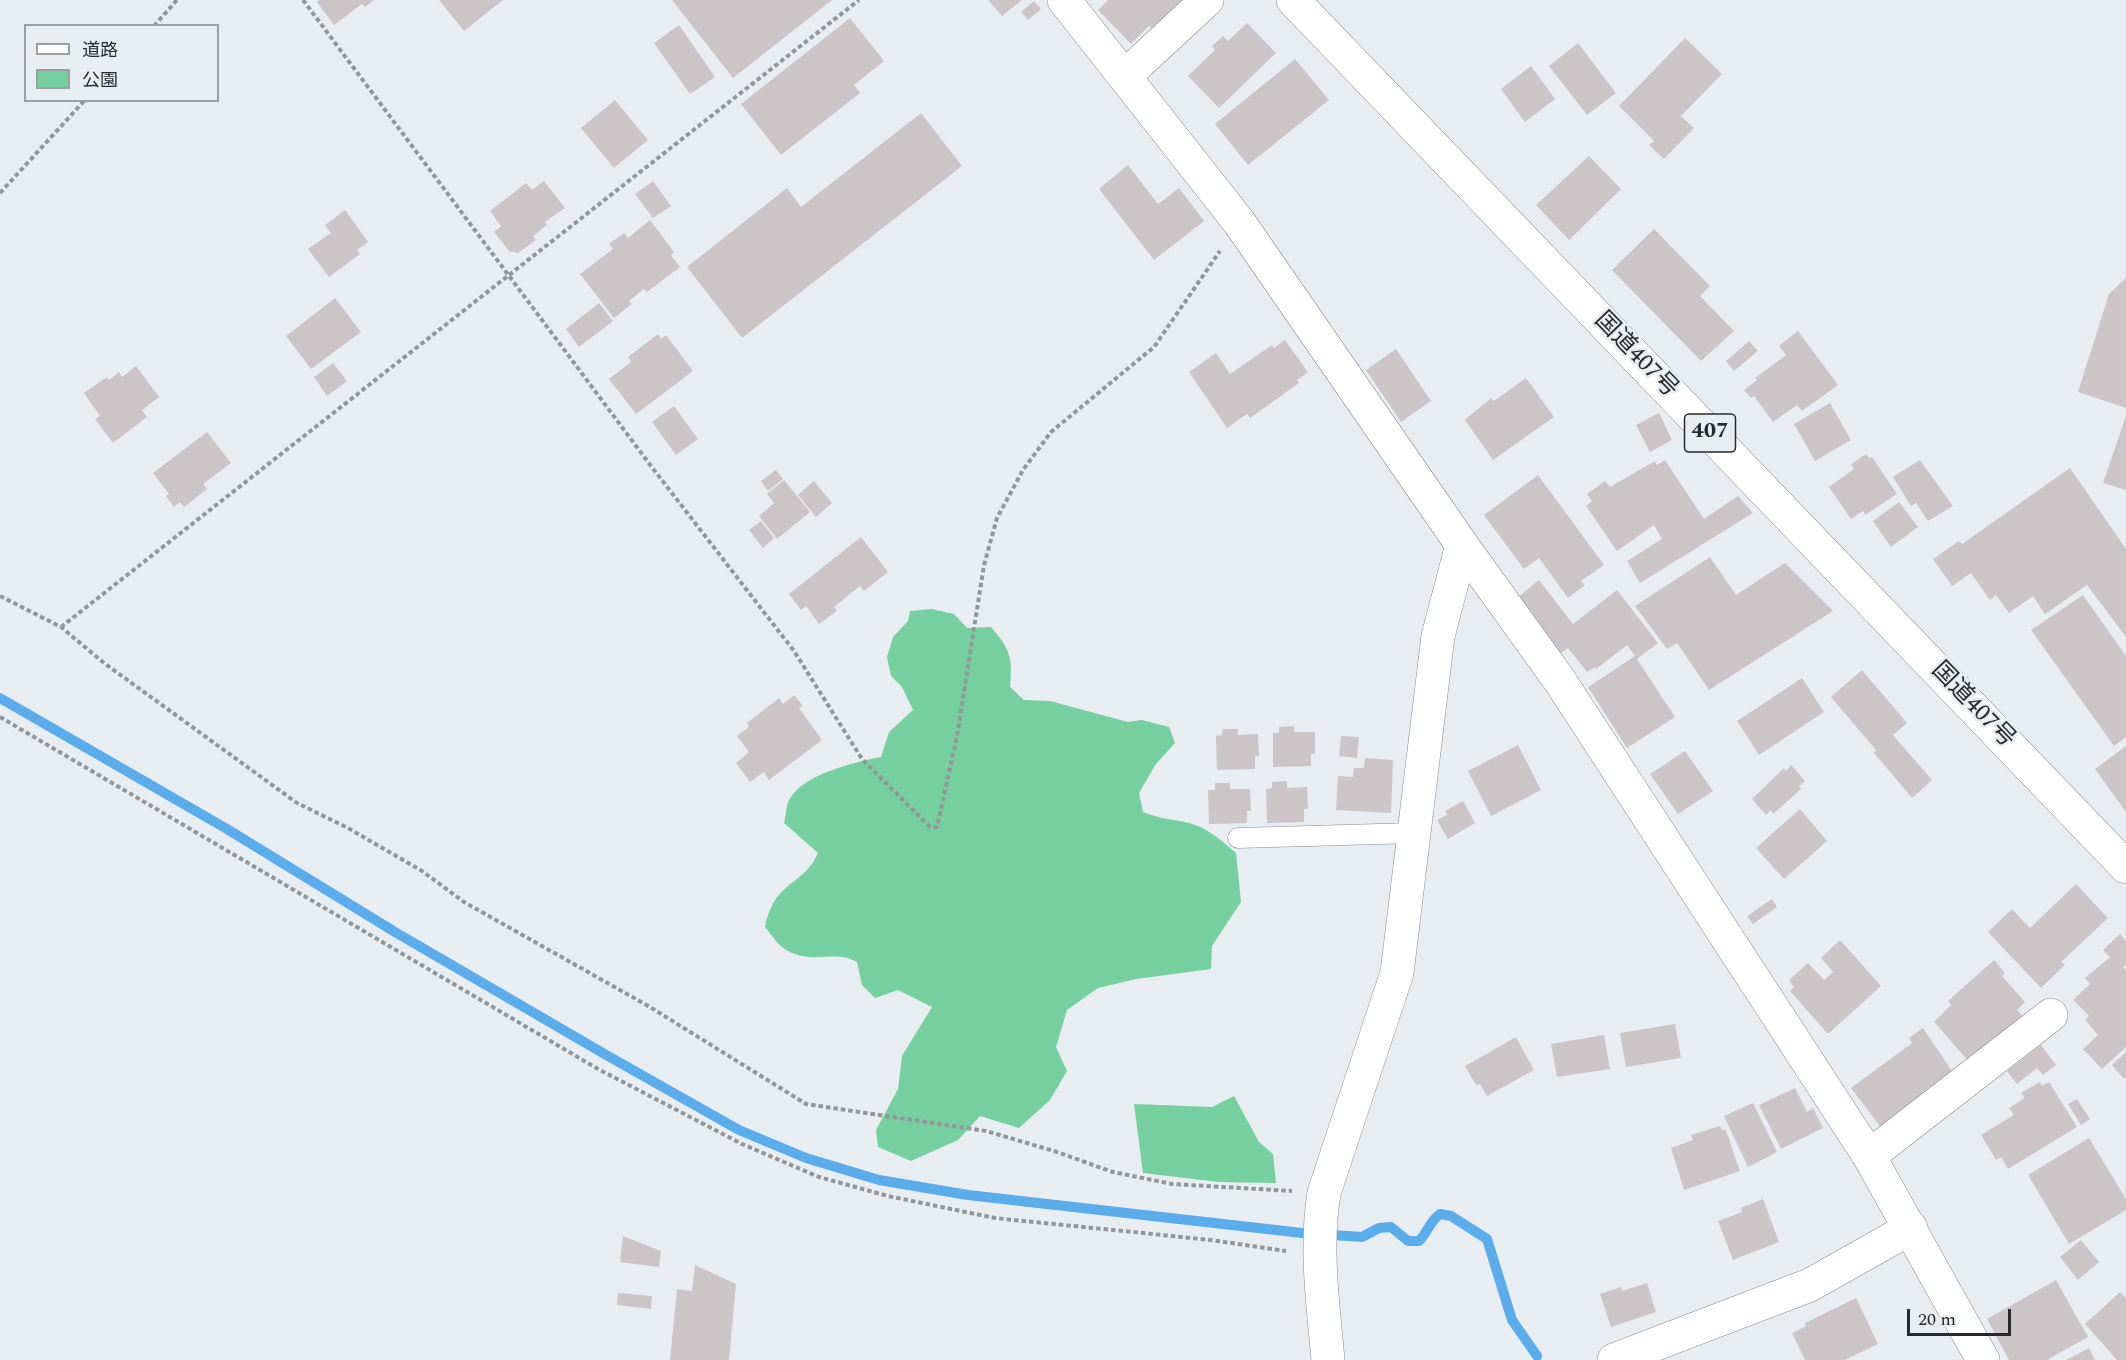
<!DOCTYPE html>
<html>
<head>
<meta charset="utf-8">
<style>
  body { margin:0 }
  #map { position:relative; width:2126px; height:1360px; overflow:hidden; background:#e8edf1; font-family:Spectral,"Noto Sans JP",serif }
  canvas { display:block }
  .legend { position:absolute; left:24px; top:24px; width:195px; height:78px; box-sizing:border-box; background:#e8edf1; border:2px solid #9b9fa1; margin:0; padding:8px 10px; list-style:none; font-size:18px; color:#27292a }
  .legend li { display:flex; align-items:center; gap:12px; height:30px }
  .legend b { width:30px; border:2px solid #9b9fa1 }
  .scale { position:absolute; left:1907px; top:1309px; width:104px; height:27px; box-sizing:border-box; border:3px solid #27292a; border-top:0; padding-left:8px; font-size:18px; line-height:21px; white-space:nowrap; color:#27292a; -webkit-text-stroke:4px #e8edf1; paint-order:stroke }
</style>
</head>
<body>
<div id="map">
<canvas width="2126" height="1360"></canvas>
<ul class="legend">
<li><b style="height:8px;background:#fff"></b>道路</li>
<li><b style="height:16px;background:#75cf9f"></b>公園</li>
</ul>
<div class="scale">20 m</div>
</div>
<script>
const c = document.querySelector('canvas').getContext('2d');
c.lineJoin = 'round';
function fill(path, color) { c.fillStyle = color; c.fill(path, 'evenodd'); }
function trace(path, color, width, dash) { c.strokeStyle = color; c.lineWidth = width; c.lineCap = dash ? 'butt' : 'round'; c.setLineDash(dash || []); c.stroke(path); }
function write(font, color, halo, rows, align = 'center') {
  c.font = font + ' Spectral,"Noto Sans JP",serif'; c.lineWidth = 5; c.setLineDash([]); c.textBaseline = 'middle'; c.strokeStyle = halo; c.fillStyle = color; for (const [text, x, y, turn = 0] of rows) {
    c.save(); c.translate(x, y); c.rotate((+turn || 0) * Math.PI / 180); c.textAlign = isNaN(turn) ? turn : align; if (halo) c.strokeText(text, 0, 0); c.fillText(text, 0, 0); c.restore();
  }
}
fill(new Path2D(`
  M932,609L954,614L967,628L991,627C1010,649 1013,658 1010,687L1024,700L1050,701L1128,722L1142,720L1169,727L1175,743L1156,764L1139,793L1143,812C1159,819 1173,819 1189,823C1208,828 1222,841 1236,853L1241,902L1212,946L1211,969L1136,979L1098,988L1067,1010L1056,1047L1067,1071L1050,1100L1019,1128L980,1116L958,1140L911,1161L878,1147L876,1130L898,1089L902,1056L932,1007L898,990L875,998L862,985L857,962C835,949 814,965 788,951C779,947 771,934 765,927C775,879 803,887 818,853L784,823C786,816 786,806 789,800C803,774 855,762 881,757L889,732L913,710L902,687L891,676L887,657L893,637L908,621L910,611Z
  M1234,1096L1259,1142L1273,1154L1276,1183L1219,1182L1143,1173L1134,1104L1212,1107Z`), '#75cf9f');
trace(new Path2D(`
  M0,698L227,829L395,932L608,1056L739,1130L806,1158L879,1180L968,1195L1302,1233L1362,1237L1379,1228L1391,1227L1408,1241H1419C1428,1232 1429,1222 1440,1214L1451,1216L1487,1239L1512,1320L1537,1356`), '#5bacea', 10);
fill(new Path2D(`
  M319,0H374L365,7L362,4L334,25L317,2Z
  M439,0H503L464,31Z
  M672,0H832L733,78Z
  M988,0H1022L1002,16Z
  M1108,0H1187L1152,29L1149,26L1131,44L1098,10Z
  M1034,1L1041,9L1028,20L1021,12Z
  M850,18L884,61L854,85L860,93L781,155L741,104Z
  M1247,23L1276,53L1219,108L1188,76L1215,50L1212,46L1223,36L1228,41Z
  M679,25L715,77L690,94L654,43Z
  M1685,38L1722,74L1681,116L1694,128L1664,159L1649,145L1654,141L1619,106Z
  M1578,43L1616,93L1587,115L1549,66Z
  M1295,59L1329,100L1248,165L1215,124Z
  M1531,66L1555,99L1525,122L1501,89Z
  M615,100L648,140L614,168L581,128Z
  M921,113L962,166L742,338L687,267L787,188L801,207Z
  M1589,156L1621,189L1569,240L1536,205Z
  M1128,165L1158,204L1179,188L1204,221L1154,260L1099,189Z
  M544,181L565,208L545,222L547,225L533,236L536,240L518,253L509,251L494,232L501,226L490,211L526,183L532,190Z
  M653,181L671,206L653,218L635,194Z
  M345,210L368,242L357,250L360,254L329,277L308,249L331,233L325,225Z
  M650,220L674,252L671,255L680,267L647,292L644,289L629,301L632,304L614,318L580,274L613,249L609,244L624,233L628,238Z
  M1654,229L1710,286L1700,296L1734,331L1701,361L1612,270Z
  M2126,278V408L2078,392L2109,294Z
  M335,298L361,332L311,369L286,336Z
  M599,303L613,321L579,347L566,329Z
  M1798,331L1838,385L1802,411L1797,405L1773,422L1754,396L1751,398L1744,390L1757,380L1755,378L1786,355L1779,346Z
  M658,334L661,339L666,335L693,371L636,414L609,379L631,362L628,357Z
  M1285,340L1308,372L1297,380L1299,383L1250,418L1247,414L1227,428L1189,372L1216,353L1230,374L1272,345L1274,348Z
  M1749,341L1758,351L1734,371L1726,361Z
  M1396,349L1431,401L1401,422L1366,370Z
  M333,363L347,381L327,396L314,377Z
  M136,366L159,397L142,410L147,417L113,443L95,419L100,416L84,393L107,377L109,380L119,372L122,377Z
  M1526,378L1554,417L1493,460L1465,420L1491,398L1494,401Z
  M1830,403L1851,440L1815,461L1794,424Z
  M674,406L698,439L676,455L652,422Z
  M1659,413L1672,440L1650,452L1636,425Z
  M2126,416V490L2103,483Z
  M207,432L231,463L203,484L207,489L184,507L180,502L174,507L166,496L169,494L153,473Z
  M1866,454L1869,458L1872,457L1897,494L1865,515L1863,511L1851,519L1829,487L1854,469L1851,464Z
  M1665,460L1704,519L1738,496L1753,513L1640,583L1627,561L1662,539L1654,525L1617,551L1586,506L1592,501L1587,494L1605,481L1610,487L1655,461L1657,465Z
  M1920,460L1953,506L1928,521L1916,503L1911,506L1893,477Z
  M2070,468L2126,549V637L2087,585L2045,614L2033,596L2009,613L1996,595L1990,600L1971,573L1952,586L1933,559L1959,541L1962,544Z
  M776,470L783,479L768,491L761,481Z
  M1538,475L1604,565L1581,581L1585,585L1568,598L1539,558L1524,569L1484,515Z
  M784,480L810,512L777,539L759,516L774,503L767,494Z
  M814,481L832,503L816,517L798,495Z
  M1899,502L1918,527L1891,547L1873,521Z
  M761,521L774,538L763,548L749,530Z
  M861,537L888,572L864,591L860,586L834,607L837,611L819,624L806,606L801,610L789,594Z
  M1710,557L1736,595L1785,563L1833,611L1709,690L1677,643L1667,649L1635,606Z
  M1539,580L1573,624L1617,590L1658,643L1637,659L1675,717L1627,748L1588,687L1635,656L1627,645L1596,669L1595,667L1587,672L1568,648L1560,654L1517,598Z
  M2083,595L2126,656V737L2114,746L2031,630Z
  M1862,670L1907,723L1893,735L1932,780L1912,798L1874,753L1876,750L1831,697Z
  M1802,678L1824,712L1759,755L1737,721Z
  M794,695L803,706L799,708L822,740L769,780L764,772L750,782L736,763L749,752L737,736L749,727L747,723L779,698L783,704Z
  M1294,726V732H1315V754H1311V766L1273,767V733H1279V727Z
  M1223,729H1238L1237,735L1258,734L1259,756H1255V769L1217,770L1216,736L1222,735Z
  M1341,736L1359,737L1357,758L1339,756Z
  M1518,745L1541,790L1491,816L1468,771Z
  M2126,746V812L2095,769Z
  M1685,751L1713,791L1678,814L1650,774Z
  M1365,758L1393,760L1391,813L1336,810L1338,776L1353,777L1354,768H1364Z
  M1791,765L1805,781L1799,786L1801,789L1773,814L1771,810L1766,815L1752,799L1784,768L1786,771Z
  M1287,781V788L1307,787L1308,809H1304V822L1267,823L1266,789L1272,788V782Z
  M1215,783H1230V789H1250L1251,811H1247V823L1209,824L1208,790H1215Z
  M1463,801L1475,823L1448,839L1437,820L1447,815L1445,811Z
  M1800,809L1827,841L1784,879L1756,848Z
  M2076,884L2108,918L2061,962L2065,965L2041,988L1988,932L2012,909L2030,928Z
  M1772,899L1777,907L1753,924L1747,916Z
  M2120,934L2126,941V965L2123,967L2126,970V1047L2102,1069L2083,1049L2098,1035L2085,1020L2089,1016L2073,1000L2090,984L2085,978L2110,957L2103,950Z
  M1840,940L1881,986L1828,1034L1790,991L1794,987L1789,980L1808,963L1824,980L1833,972L1821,958Z
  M1994,960L2005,973L2002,976L2025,1002L2017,1010L2025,1018L1972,1065L1934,1022L1951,1005L1948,1001Z
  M1675,1024L1681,1058L1626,1067L1620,1033Z
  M1923,1028L1954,1074L1883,1130L1851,1088L1912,1043L1909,1038Z
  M1604,1035L1610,1069L1557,1077L1551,1044Z
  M1516,1037L1534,1070L1487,1096L1480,1084L1476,1085L1465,1066Z
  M2041,1045L2056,1065L2043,1075L2037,1068L2017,1084L2007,1071Z
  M2126,1052V1077L2124,1079L2112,1065Z
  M2040,1082L2042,1086L2049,1082L2077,1127L2008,1169L2001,1157L1996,1160L1981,1135L2014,1115L2009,1108L2025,1098L2021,1093Z
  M1795,1088L1807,1112L1813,1108L1823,1128L1781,1149L1759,1105Z
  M2077,1099L2090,1119L2081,1125L2068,1104Z
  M1753,1103L1777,1152L1748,1167L1724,1116Z
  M1720,1126L1722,1130H1726L1740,1171L1684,1190L1671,1148L1693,1140L1691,1135Z
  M2089,1138L2126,1199V1210L2069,1244L2028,1175Z
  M1763,1199L1779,1242L1733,1260L1718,1221L1742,1212L1741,1208Z
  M623,1236L661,1251L659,1267L620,1262Z
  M2081,1240L2099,1262L2078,1280L2060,1257Z
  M695,1265L736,1284L729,1360H670L677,1289L692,1291Z
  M2056,1280L2088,1337L2047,1360H2009L1987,1319Z
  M1647,1283L1656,1312L1611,1327L1600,1294L1621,1287L1622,1291Z
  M2120,1292L2126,1298V1360H2117L2085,1324Z
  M618,1293L652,1296L651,1309L617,1305Z
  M1856,1298L1878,1344L1845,1360H1805L1792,1333L1806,1326L1805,1323Z
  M2089,1348L2095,1360H2066Z`), '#ccc5c8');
const lane = new Path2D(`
  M1238,838L1414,833`);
const street = new Path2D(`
  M1126,75L1207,0
  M1869,1156L2051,1015
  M1328,1360C1323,1304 1315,1248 1324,1193L1397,973L1438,636L1462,545
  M1614,1360L1810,1285L1911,1228`);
const secondary = new Path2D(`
  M1064,0L1239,222L1462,545L1560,681L1869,1156L1983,1360`);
const highway = new Path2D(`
  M1293,0L2126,867`);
trace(lane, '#868a8f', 21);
trace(street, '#868a8f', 34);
trace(secondary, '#868a8f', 34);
trace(highway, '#868a8f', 34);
trace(new Path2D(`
  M303,0L651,466L794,651L862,759L930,827H937L957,736L984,565L997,518L1023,470L1051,432L1154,347L1220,251
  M154,26L177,0
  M0,193L85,100
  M0,596L61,627L104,663L297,803L348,828L422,871L464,902L650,1007L806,1104L986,1131L1054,1151L1113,1172L1172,1184L1292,1191
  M61,627L859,0
  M0,717L598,1069L742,1144L819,1177L888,1196L995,1218L1211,1240L1286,1251`), '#939699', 4, [4.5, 3]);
trace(lane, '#fff', 20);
trace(street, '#fff', 33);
trace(secondary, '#fff', 33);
trace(highway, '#fff', 33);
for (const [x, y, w] of [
  [1710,433,51]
]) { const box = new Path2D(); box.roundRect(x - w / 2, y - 19, w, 38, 4.5); c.fillStyle = '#e8edf1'; c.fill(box); trace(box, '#27292a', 1.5); }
write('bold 22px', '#27292a', null, [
  ["407",1710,433]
]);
write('24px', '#27292a', '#e8edf1', [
  ["国道407号",1635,356,46],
  ["国道407号",1972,706,46]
]);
</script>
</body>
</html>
